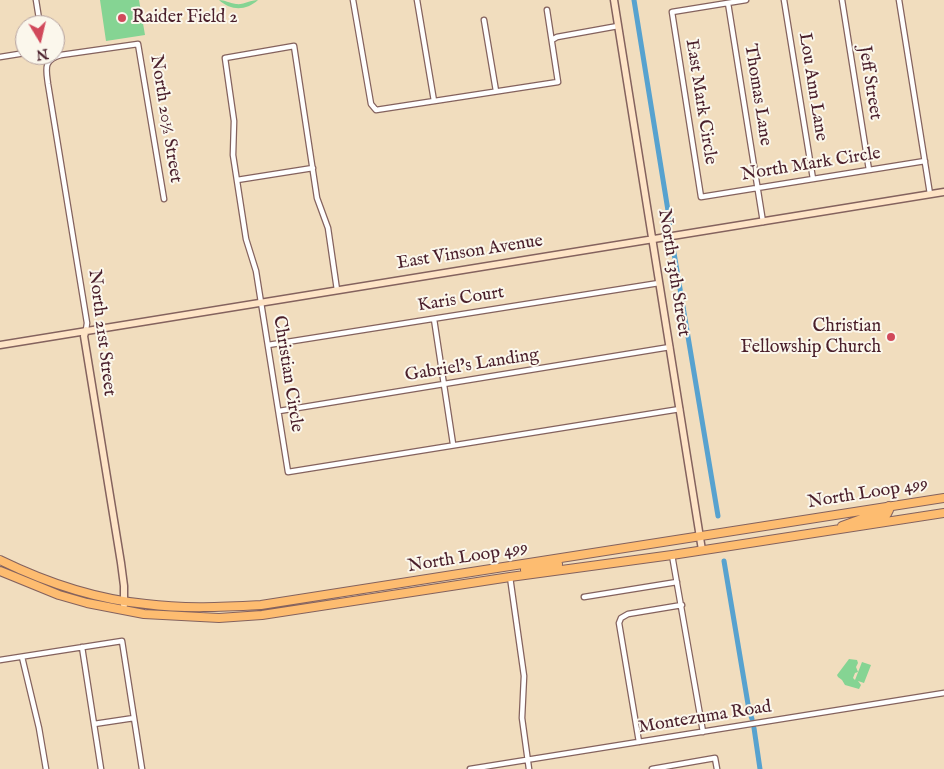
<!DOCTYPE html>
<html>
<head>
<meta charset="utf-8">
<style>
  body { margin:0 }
  #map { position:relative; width:944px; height:769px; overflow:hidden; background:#f1ddbe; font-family:"IM FELL English",serif }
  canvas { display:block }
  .north { position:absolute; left:15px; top:15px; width:50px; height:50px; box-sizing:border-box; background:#fbf7ec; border:1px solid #b4a19f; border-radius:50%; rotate:171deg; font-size:14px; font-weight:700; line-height:20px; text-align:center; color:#4a1f2b }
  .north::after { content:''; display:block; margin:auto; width:18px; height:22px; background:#d1495b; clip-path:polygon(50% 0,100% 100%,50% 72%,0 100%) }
</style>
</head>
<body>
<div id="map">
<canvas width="944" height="769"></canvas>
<div class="north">N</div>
</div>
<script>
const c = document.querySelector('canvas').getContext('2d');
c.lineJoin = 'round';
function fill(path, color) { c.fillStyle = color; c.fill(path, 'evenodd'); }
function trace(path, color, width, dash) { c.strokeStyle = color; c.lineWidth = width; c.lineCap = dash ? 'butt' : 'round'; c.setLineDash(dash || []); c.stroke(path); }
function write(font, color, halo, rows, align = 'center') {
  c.font = font + ' "IM FELL English",serif'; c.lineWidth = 4; c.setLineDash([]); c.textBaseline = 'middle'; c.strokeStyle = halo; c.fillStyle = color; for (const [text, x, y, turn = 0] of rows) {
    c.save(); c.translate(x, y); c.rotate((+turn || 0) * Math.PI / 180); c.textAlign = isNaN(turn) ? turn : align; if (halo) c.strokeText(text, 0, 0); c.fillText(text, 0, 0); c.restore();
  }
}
fill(new Path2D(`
  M100,0H139L145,35L106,41Z
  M219,0C225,0 229,3 236,4C244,5 250,0 258,0C246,11 231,11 219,0Z
  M849,659L857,660L858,663L856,667L858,672L855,673L853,678L855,680L862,662L871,665L864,683L858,681L861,685L859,689L845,685L842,680L838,677L837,675Z`), '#85d493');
trace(new Path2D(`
  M634,0L670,223
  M673,247L718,516
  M724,561L749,710L752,719
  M754,728L760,769`), '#57a2cf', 5);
const street = new Path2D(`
  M36,0L40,25
  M353,0L371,104L376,110L558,82L547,10
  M417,0L434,101
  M746,0L672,12L701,197L925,161
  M784,0L813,179
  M842,0L869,170
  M899,0L930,194
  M728,3L763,222
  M484,20L496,91
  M552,40L557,37L618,26
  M0,57L25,53
  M237,180L313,168
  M337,290L328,228L317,198L294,46L225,58L234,121L233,155L246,239L256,271L288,472L680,409
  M434,319L453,444
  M86,330L87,323L48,84C46,69 43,60 61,55L138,44L164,199
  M268,345L659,283
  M279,411L670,347
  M672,555L703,732
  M510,577L524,676L522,718L529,769
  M584,597L677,582
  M82,647L101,769
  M22,657L39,728L46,769
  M0,660L122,641L142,769
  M94,724L134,718
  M639,742L619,623L621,618L628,614L682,605
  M470,769L944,693
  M652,769L715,758L717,769`);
const secondary = new Path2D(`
  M614,0L702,550
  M86,330L84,336L121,563L124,586V605
  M0,345L944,192`);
const primary = new Path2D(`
  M842,526L867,517L887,514L889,510V506
  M0,560C45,582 96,599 146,604C184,609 223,607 261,605L944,498
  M525,570L558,564
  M0,571L59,595L87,603L144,614L219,618L262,615L510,577L672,555L944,513`);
trace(street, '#84625e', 7);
trace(secondary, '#84625e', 9);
trace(primary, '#84625e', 10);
trace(street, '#fff', 4.5);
trace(secondary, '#fee4c6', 6);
trace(primary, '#fdbc70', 8);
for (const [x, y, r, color] of [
  [122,18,5,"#d1495b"],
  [891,337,5,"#d1495b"]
]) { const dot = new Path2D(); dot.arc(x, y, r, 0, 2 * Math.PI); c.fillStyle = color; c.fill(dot); trace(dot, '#fbf7ec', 2); }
write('18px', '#4a1f2b', '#fbf7ec', [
  ["Raider Field 2",132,18],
  ["Christian",881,327,"right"],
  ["Fellowship Church",881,348,"right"]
], 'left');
write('18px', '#4a1f2b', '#fbf7ec', [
  ["Jeff Street",869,83,81],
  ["Lou Ann Lane",812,87,81],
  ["Thomas Lane",757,95,81],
  ["East Mark Circle",700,102,81],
  ["North 20½ Street",165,119,81],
  ["North Mark Circle",811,165,-9],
  ["East Vinson Avenue",470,253,-9],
  ["North 13th Street",673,273,81],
  ["Karis Court",461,300,-9],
  ["North 21st Street",101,333,83],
  ["Gabriel's Landing",472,366,-9],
  ["Christian Circle",287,374,81],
  ["North Loop 499",868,494,-9],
  ["North Loop 499",468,558,-9],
  ["Montezuma Road",705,718,-9]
]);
</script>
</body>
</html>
